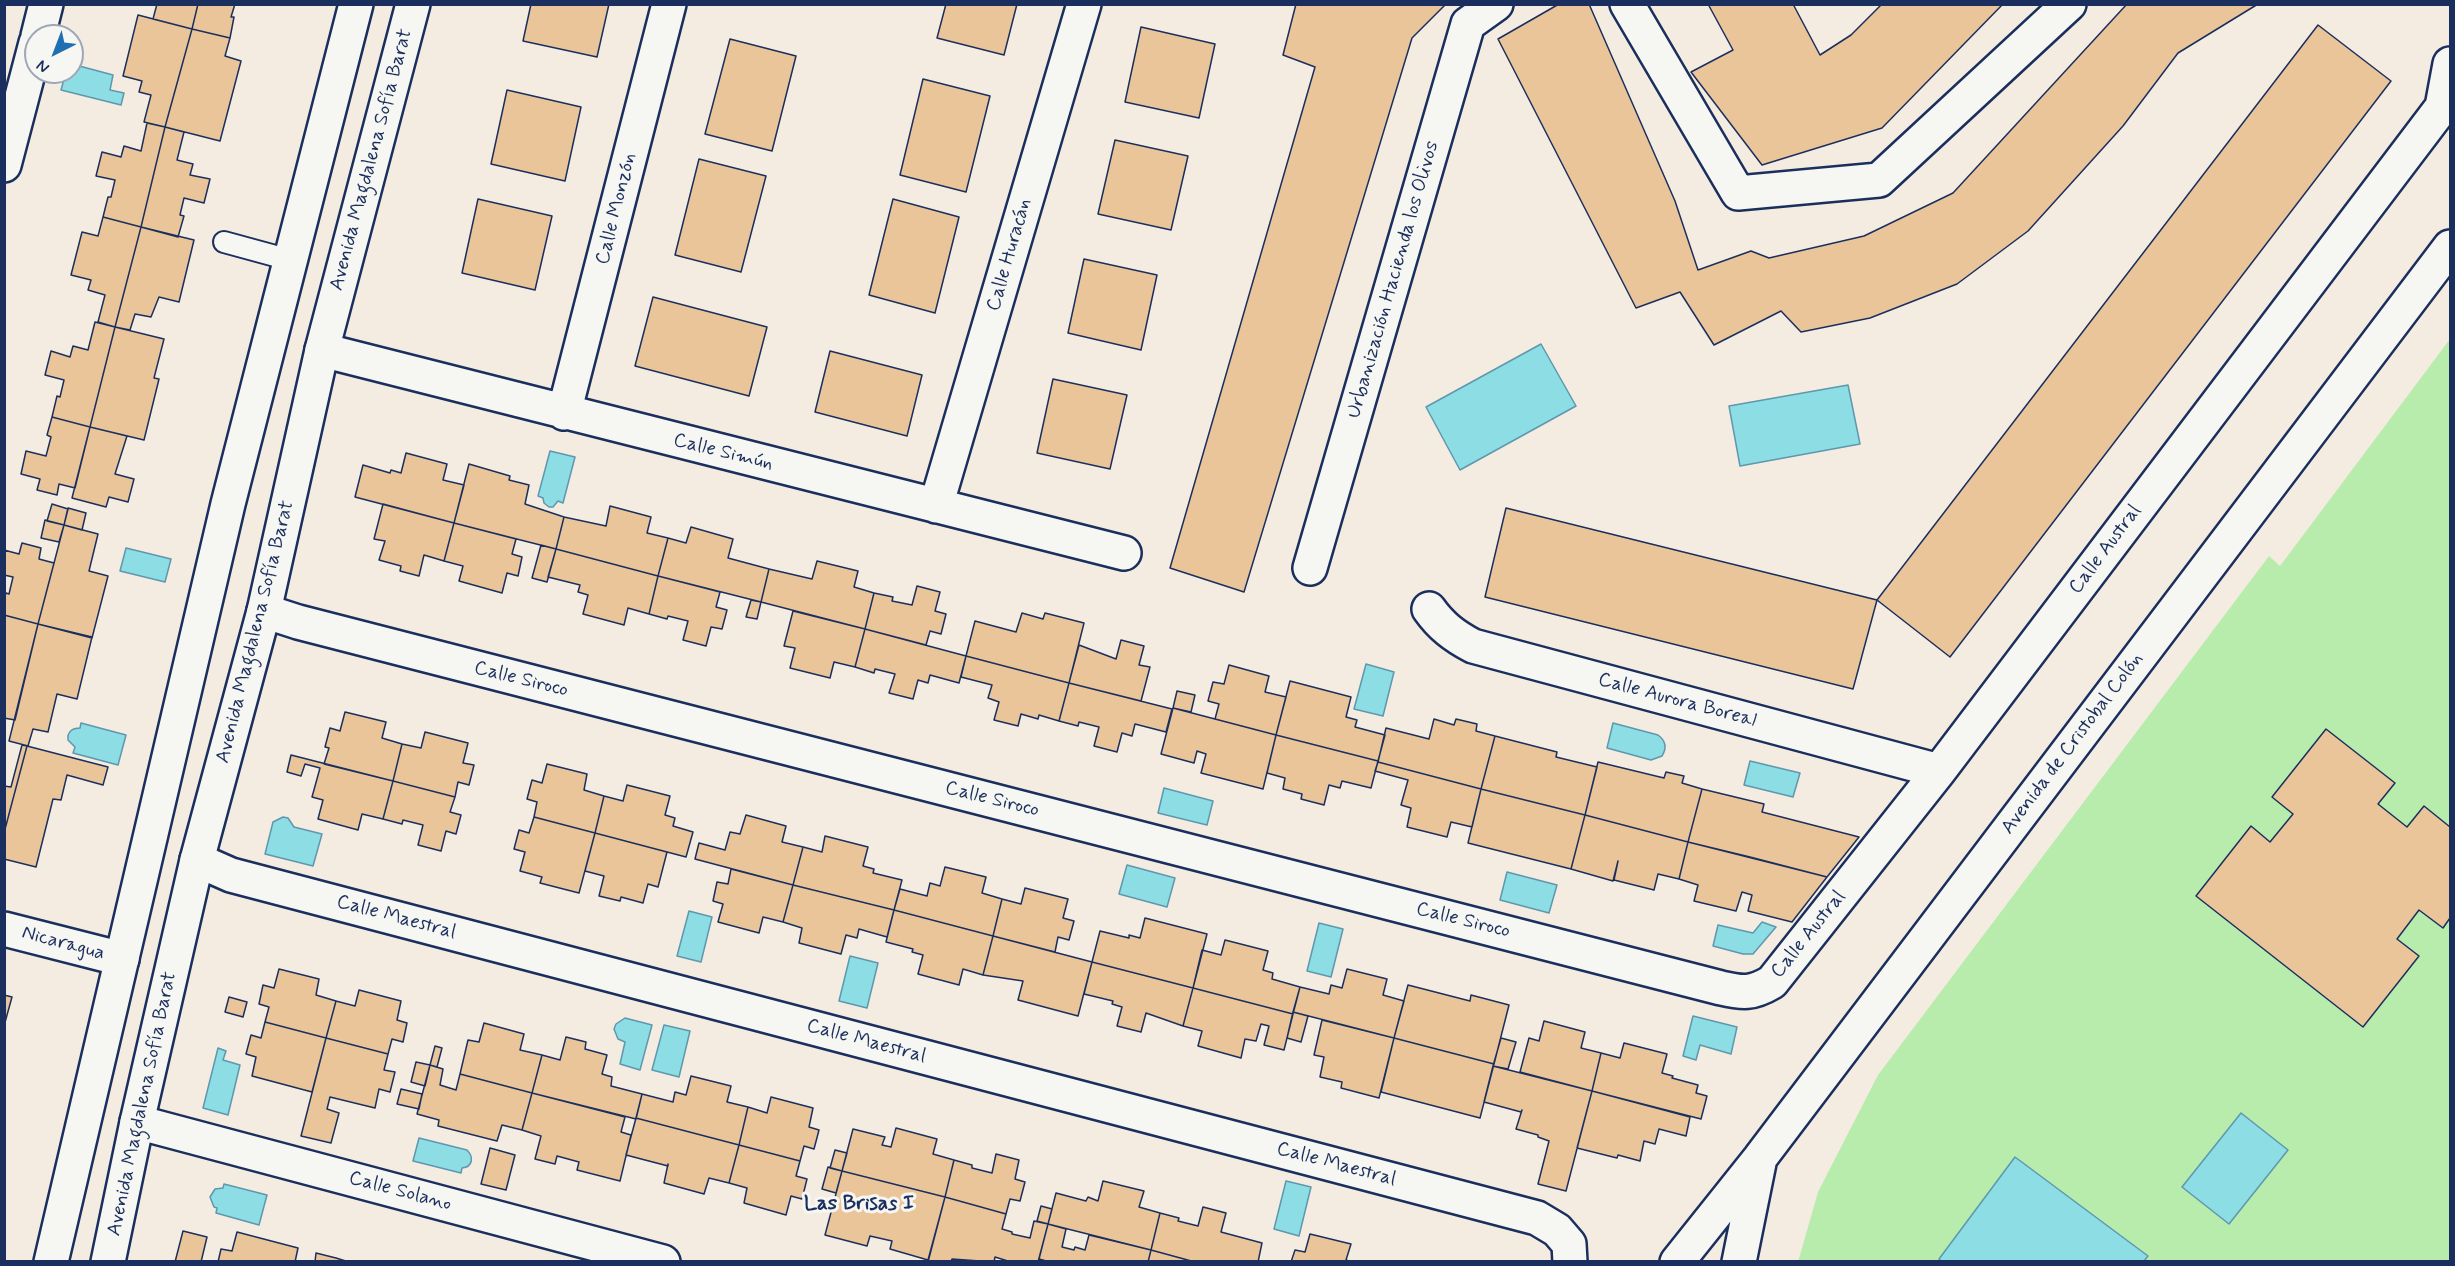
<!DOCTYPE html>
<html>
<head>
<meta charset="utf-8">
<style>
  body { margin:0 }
  #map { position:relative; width:2455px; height:1266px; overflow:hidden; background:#f4ece0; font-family:Mynerve,sans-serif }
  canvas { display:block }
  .frame { position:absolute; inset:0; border:6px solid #1b2f5e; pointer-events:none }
  .north { position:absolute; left:24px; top:24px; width:60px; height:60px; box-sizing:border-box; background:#f6f6f2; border:2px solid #9ea6b7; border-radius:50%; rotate:222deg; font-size:16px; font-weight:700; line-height:24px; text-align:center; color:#1b2f5e }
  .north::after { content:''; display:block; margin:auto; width:21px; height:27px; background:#1f6fb2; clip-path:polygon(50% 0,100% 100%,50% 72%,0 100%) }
</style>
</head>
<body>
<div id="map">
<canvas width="2455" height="1266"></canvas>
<div class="frame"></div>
<div class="north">N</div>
</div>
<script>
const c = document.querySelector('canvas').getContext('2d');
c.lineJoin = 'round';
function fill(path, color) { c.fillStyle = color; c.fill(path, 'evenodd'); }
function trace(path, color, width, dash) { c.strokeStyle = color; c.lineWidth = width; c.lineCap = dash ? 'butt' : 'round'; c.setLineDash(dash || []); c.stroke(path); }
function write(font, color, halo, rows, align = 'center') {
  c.font = font + ' Mynerve,sans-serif'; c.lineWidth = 6; c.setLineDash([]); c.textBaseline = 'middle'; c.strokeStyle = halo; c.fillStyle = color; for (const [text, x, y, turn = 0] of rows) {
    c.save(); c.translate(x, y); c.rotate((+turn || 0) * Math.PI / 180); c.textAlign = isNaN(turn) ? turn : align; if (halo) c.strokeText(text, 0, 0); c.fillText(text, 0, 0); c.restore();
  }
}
fill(new Path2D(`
  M2450,339V1261L1798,1262L1818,1192L1878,1075L2269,556L2280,566Z`), '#b8ecad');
const water = new Path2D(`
  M72,64L113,75L110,90L124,93L121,105L61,90L66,72H72Z
  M1541,344L1576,406L1460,470L1426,407Z
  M1848,385L1860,444L1740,466L1729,406Z
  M550,451L575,457L563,503L558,501L553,507H549L544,503L543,498L538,496Z
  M126,548L171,559L165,582L120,571Z
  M1366,664L1394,672L1383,716L1354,709Z
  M81,723L126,735L118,765L73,753L75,747L68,740C67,732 72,728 80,728Z
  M1613,723L1658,735C1666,741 1667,748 1662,756L1651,760L1607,748Z
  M1750,761L1800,773L1793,797L1744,785Z
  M1164,788L1213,801L1207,825L1158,813Z
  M283,817L288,818L294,827L322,834L313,866L265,854L273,822Z
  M1127,865L1175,878L1167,907L1119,894Z
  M1507,872L1557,885L1549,913L1500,900Z
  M689,911L712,917L701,962L677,956Z
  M1762,922L1776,927L1753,954H1743L1713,946L1718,925L1753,933Z
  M1319,923L1343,929L1331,977L1307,971Z
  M850,956L878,963L867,1008L839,1001Z
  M1693,1016L1737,1027L1731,1054L1700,1045L1696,1060L1683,1056Z
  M625,1018L652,1025L640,1070L620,1064L625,1042L618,1039L614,1029L616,1024Z
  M664,1025L690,1031L679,1077L652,1070Z
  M218,1048L226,1051L223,1060L240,1065L228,1115L203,1108Z
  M2241,1113L2288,1150L2229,1224L2182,1187Z
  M419,1138L467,1150C474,1157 473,1167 462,1168L461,1173L413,1161Z
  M2015,1157L2148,1256L2144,1261L1942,1262L1939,1259Z
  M1286,1181L1311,1187L1299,1236L1274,1229Z
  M224,1184L267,1195L259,1225L216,1213L217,1208L214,1207L210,1197L215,1189L223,1188Z`);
fill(water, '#8cdde4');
trace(water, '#5f97ae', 1.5);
const building = new Path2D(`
  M157,4H198L192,29L153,19Z
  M198,4H235L231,17H234L230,38L192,29Z
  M531,4H609L597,57L523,41Z
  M946,4H1017L1004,55L937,38Z
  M1296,4H1446L1412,38L1244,592L1170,568L1315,67L1283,55Z
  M1559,4H1589L1675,201L1698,270L1751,251L1769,258L1864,236L1953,193L2127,4H2258L2178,53L2123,126L2028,231L1957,284L1870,318L1801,332L1781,311L1714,345L1680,292L1636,308L1498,39Z
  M1708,4H1793L1820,55L1851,35L1882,4H2003L1882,128L1762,165L1691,72L1733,50Z
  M138,15L192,29L165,127L144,122L151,95L139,92L142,81L123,76Z
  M2318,25L2391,81L1950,657L1877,600Z
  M1141,27L1215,44L1199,118L1125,102Z
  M192,29L230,38L225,56L241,61L220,141L165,127Z
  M730,39L796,56L772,151L705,134Z
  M923,79L990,96L966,192L900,175Z
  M507,90L581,107L565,181L491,164Z
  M147,123L165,127L141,227L103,217L108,197H111L115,180L96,176L102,152L121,157L124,146L141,151Z
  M165,127L184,132L177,160L193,164L190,175L210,179L204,203L184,198L180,215L184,216L178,237L141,227Z
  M1115,140L1188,156L1171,230L1098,214Z
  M699,159L766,176L741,272L675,255Z
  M478,199L552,216L535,290L462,273Z
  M893,199L959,217L935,313L869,295Z
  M103,217L141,227L115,327L98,322L105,295L88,290L91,280L71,275L82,232L98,236Z
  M141,227L194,240L179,302L159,297L151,317L135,314L130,330L115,327Z
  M1084,259L1157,275L1141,350L1068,333Z
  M653,297L767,327L749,396L635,366Z
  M95,322L115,327L90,427L52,417L57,396L60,397L64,380L45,375L51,351L70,357L73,346L88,350Z
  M115,327L164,339L154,378L159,379L144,440L90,427Z
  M830,351L922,375L907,436L815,412Z
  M1053,379L1127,395L1110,469L1037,453Z
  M52,417L90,427L75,488L59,484L57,495L37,490L40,479L21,474L26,451L46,456L51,437L47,435Z
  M90,427L127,436L115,474L134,479L128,502L109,497L106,507L72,498Z
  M406,453L447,464L443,480L464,485L454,523L355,497L363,465L390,473L391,470L401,473Z
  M469,464L510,476L509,480L529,485L525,504L564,517L556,549L454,523Z
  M52,504L68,509L64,525L47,521Z
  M383,504L454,523L444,561L424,555L419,576L400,571L401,566L379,560L385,541L374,539Z
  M610,506L651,517L647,533L668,538L658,576L556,549L564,517L606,526Z
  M68,508L86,513L82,530L64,525Z
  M1506,508L1877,600L1853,689L1485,597Z
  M45,520L64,525L59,542L41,538Z
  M454,523L516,539L512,554L522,557L518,576L507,573L502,593L459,581L463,566L444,561Z
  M64,525L98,534L89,571L108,576L92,638L38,624Z
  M691,527L733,539L728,558L769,569L761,602L658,576L668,538L686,543Z
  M22,543L41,548L39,559L54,563L38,624L4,615V599L6,593L9,594L13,577L4,575V550L19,554Z
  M541,545L556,549L547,582L532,578Z
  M556,549L658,576L649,614L628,608L624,625L583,614L588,595L578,592L580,585L548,577Z
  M817,561L858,571L854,587L874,593L865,629L761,602L769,569L812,579Z
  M658,576L720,592L716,607L727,610L722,629L711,627L706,646L683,640L688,621L668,616L667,619L649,614Z
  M917,586L940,592L935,611L946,614L941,634L930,631L926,645L865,629L874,593L893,597L892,601L912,605Z
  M751,600L761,602L757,619L746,617Z
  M793,611L865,629L855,667L834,662L830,678L790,668L795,648L784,646Z
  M1022,613L1043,619L1045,613L1084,623L1069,683L966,656L975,621L1016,632Z
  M4,615L38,624L15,720L4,718Z
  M38,624L92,637L77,699L57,694L48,732L33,729L28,746L9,741Z
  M865,629L966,656L959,683L930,675L928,683L918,680L913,699L889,693L895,674L875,669L874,673L855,667Z
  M1121,640L1144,646L1139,665L1150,667L1141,701L1069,683L1079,645L1116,659Z
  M966,656L1069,683L1059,721L1039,715L1038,719L1021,714L1018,726L994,720L999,702L988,698L992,685L961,677Z
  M1229,665L1269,676L1265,692L1286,697L1276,735L1215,719L1219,704L1208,701L1213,682L1224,684Z
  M1290,681L1351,697L1346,717L1357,720L1355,727L1385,735L1378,761L1276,735Z
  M1069,683L1172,709L1166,732L1135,724L1132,736L1122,733L1117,752L1094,746L1099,727L1079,722L1078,726L1059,721Z
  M1177,691L1195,695L1191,712L1173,708Z
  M1173,708L1276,735L1263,789L1201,773L1206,754L1197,751L1194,763L1161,754Z
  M345,712L386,722L382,738L402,744L393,781L324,764L329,748L325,747L330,728L340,731Z
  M1434,719L1454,725L1456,719L1477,724L1476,731L1495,736L1481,789L1378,762L1386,728L1429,739Z
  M2326,729L2395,783L2378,804L2407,827L2424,806L2450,827V918L2443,928L2419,910L2397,939L2419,956L2363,1027L2196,896L2251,826L2270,842L2293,814L2272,797Z
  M425,732L468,743L463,763L474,765L469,785L458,782L455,797L393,781L402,744L421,748Z
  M1276,735L1378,761L1371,788L1342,781L1340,788L1329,785L1324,805L1301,799L1302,794L1283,789L1285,778L1267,773Z
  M1495,736L1557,752L1556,757L1597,767L1585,815L1481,789Z
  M22,745L27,746L4,833V786L11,787Z
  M27,746L108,767L103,785L67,775L61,800L53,799L36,867L4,859V833Z
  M291,755L393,781L383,819L362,814L358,830L318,819L323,800L312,797L320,768L305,764L301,776L287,772Z
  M1378,762L1481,789L1472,827L1451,822L1447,837L1407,827L1411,808L1401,805L1408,780L1375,771Z
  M1598,762L1664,778L1666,772L1684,776L1682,783L1702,789L1688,842L1585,815Z
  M547,764L587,774L584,790L604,796L595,833L534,817L537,802L527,799L532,780L542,783Z
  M393,781L455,797L450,812L461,815L456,834L446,831L441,851L418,845L423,825L403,820L402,824L383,819Z
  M627,785L670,796L665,815L675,818L673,826L693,832L686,857L595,833L604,796L623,801Z
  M1481,789L1585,815L1571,869L1468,843Z
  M1702,789L1764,804L1762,812L1859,837L1827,877L1688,842Z
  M746,815L786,826L782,842L803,847L793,885L695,859L699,843L725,850L730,832L740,834Z
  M1585,815L1688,842L1679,879L1658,874L1654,890L1614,880L1618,861L1613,881L1571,869Z
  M534,817L595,833L579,893L540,883L542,877L520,871L525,852L514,849L519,830L529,833Z
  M595,833L667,852L658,887L648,884L643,903L621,897L620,901L599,896L604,876L585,871Z
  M825,836L868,847L863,866L874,869L873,873L902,880L894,910L793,885L803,847L822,852Z
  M1688,842L1750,857L1827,877L1792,922L1748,911L1752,895L1742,892L1736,911L1694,901L1698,885L1679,879Z
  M945,867L986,877L982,893L1002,899L993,936L894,910L900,889L927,896L930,883L940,886Z
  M731,869L793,885L783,922L763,917L759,933L718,922L723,904L713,901L717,882L728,884Z
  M793,885L894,910L887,937L859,929L857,938L846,935L841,954L799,943L802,928L783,922Z
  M1025,888L1068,899L1063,918L1074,921L1069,940L1058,937L1055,952L993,936L1002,899L1021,904Z
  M894,910L993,936L983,975L963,969L959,985L918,974L923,955L912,952L913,949L886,942Z
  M1145,918L1207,934L1193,988L1092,962L1100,931L1129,938V935L1140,938Z
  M993,936L1092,962L1078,1016L1018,1000L1023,981L983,975Z
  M1225,940L1268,951L1263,970L1273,973L1272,979L1300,987L1293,1014L1193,988L1202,950L1221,955Z
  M1092,962L1193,988L1183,1026L1146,1013L1141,1032L1117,1026L1122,1007L1112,1004L1113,1001L1084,994Z
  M279,969L319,979L316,995L336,1001L326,1038L265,1022L269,1007L259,1004L263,985L274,988Z
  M1347,969L1387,979L1383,995L1404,1001L1394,1038L1293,1012L1300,987L1329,994L1331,985L1342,988Z
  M1408,985L1470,1001L1471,995L1509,1005L1494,1064L1394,1038Z
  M1193,988L1293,1014L1284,1050L1264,1045L1269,1026L1261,1024L1256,1041L1245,1039L1241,1058L1198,1046L1202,1031L1183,1026Z
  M359,990L401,1001L397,1020L407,1023L403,1042L392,1039L388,1054L326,1038L336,1001L355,1006Z
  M4,995L12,997L4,1026Z
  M229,997L247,1002L243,1017L225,1012Z
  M1293,1012L1308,1016L1301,1042L1287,1038Z
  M1322,1020L1394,1038L1379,1098L1341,1088L1342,1082L1320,1077L1324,1057L1314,1055Z
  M1544,1021L1585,1032L1581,1048L1601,1053L1592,1091L1520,1072L1529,1038L1539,1041Z
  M265,1022L326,1038L312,1092L252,1076L256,1057L246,1054L251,1035L261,1038Z
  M484,1023L524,1034L520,1050L542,1055L532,1093L460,1074L468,1040L479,1042Z
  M566,1037L586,1042L585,1049L607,1055L602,1074L612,1077L611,1086L642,1094L636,1119L532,1093L542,1055L560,1060Z
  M326,1038L388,1054L384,1070L395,1072L390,1092L379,1089L375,1108L330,1097L327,1109L339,1113L331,1143L301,1136Z
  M1394,1038L1494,1064L1480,1118L1381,1092Z
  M1501,1038L1516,1042L1508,1069L1493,1066Z
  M1624,1043L1667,1054L1662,1073L1673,1076L1672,1078L1698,1085L1696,1093L1707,1096L1701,1119L1592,1091L1601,1053L1620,1058Z
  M435,1046L442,1048L437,1067L430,1065Z
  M416,1062L430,1065L425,1086L411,1082Z
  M430,1065L443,1069L440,1085L456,1090L460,1074L532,1093L522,1130L502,1125L497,1141L438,1126L439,1120L417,1114Z
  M1493,1066L1592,1091L1566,1191L1538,1184L1549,1141L1538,1137V1135L1516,1129L1522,1110L1521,1112L1484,1102Z
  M691,1076L731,1086L727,1102L748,1107L739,1145L636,1118L642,1094L673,1102L675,1092L686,1095Z
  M401,1089L422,1094L419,1109L397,1104Z
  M1592,1091L1690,1117L1686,1136L1659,1129L1655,1144L1644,1141L1640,1161L1618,1155L1617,1158L1577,1148Z
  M532,1093L625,1117L621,1132L631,1135L620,1181L577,1170L579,1162L557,1156L555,1164L535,1159L541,1136L522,1130Z
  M771,1097L813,1108L809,1127L819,1130L814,1149L804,1146L800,1161L739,1145L748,1107L767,1113Z
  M636,1118L739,1145L729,1183L709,1178L704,1194L664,1183L668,1164V1166L626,1155Z
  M896,1128L937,1139L933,1154L954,1160L945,1197L842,1171L853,1129L885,1137L882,1145L891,1147Z
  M739,1145L800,1161L796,1176L807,1179L802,1199L791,1196L786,1215L744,1203L747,1188L729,1183Z
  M490,1148L515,1155L506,1190L481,1184Z
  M835,1150L847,1153L842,1171L830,1168Z
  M996,1154L1019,1160L1015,1179L1025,1182L1020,1201L1010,1199L1006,1214L945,1197L954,1160L972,1165V1168L992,1173Z
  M828,1167L842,1171L836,1193L822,1189Z
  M842,1171L945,1197L928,1260L890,1249L892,1241L870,1236L867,1246L825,1235Z
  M1103,1181L1144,1191L1139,1207L1160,1213L1151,1250L1048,1224L1056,1193L1086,1201L1088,1197L1098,1201Z
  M945,1197L1006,1214L1002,1229L1012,1232V1234L1030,1238L1034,1221L1048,1224L1038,1262H1011L995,1257L994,1262L952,1259L951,1262H928Z
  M1041,1206L1052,1209L1048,1224L1037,1221Z
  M1203,1207L1226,1213L1221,1232L1262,1243L1258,1262H1195L1151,1250L1160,1213L1179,1218L1178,1221L1198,1226Z
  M1048,1224L1066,1229L1062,1247L1074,1250L1075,1247L1085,1250L1089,1235L1151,1250L1148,1262H1050L1039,1259Z
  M183,1231L207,1237L201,1262H175Z
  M237,1232L298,1248L295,1262H218L221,1249L232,1251Z
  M1310,1234L1351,1244L1346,1260L1352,1262H1291L1295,1250L1305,1252Z
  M1151,1250L1195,1262H1148Z
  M316,1253L336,1258L349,1262H315Z`);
fill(building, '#eac59a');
trace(building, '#1b2f5e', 1.5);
const service = new Path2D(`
  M224,242L290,260`);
const minor = new Path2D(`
  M1627,4L1738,193L1879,180L2069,4
  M38,36L46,4
  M4,165L36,43
  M322,350L1124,553
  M564,413L669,4
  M936,506L1084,4
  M1310,568L1468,24L1496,4
  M1429,609C1441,626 1454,636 1473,646L1939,771
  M264,611L298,622L1721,988C1743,993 1752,994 1772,982L1939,771L2442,107L2450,64
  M197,860L231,875L1537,1218L1557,1230L1569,1244L1570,1262
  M4,929L122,959
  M137,1122L663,1262
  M1677,1262L1760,1158L2450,247
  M1739,1262L1759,1163`);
const tertiary = new Path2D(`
  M51,1262L228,504L356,4
  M108,1262L137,1122L197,860L264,611L322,350L413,4`);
trace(service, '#1b2f5e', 24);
trace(minor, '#1b2f5e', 38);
trace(tertiary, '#1b2f5e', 38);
trace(service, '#f6f6f2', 20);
trace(minor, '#f6f6f2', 33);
trace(tertiary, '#f6f6f2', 33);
write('20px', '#1b2f5e', '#f6f6f2', [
  ["Avenida Magdalena Sofía Barat",372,160,-75],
  ["Calle Monzón",617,209,-76],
  ["Calle Huracán",1010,255,-74],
  ["Urbanización Hacienda los Olivos",1394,280,-74],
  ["Calle Simún",723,453,14],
  ["Calle Austral",2106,550,-53],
  ["Avenida Magdalena Sofía Barat",256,632,-76],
  ["Calle Siroco",521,680,14],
  ["Calle Aurora Boreal",1677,701,15],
  ["Avenida de Cristobal Colón",2073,744,-53],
  ["Calle Siroco",992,800,14],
  ["Calle Maestral",396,918,15],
  ["Calle Siroco",1463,921,14],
  ["Calle Austral",1809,935,-51],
  ["Nicaragua",63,944,15],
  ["Calle Maestral",866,1042,15],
  ["Avenida Magdalena Sofía Barat",143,1104,-78],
  ["Calle Maestral",1336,1165,15],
  ["Calle Solano",400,1192,15]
]);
write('bold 21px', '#1b2f5e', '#f6f6f2', [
  ["Las Brisas I",859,1205]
]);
</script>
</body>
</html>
